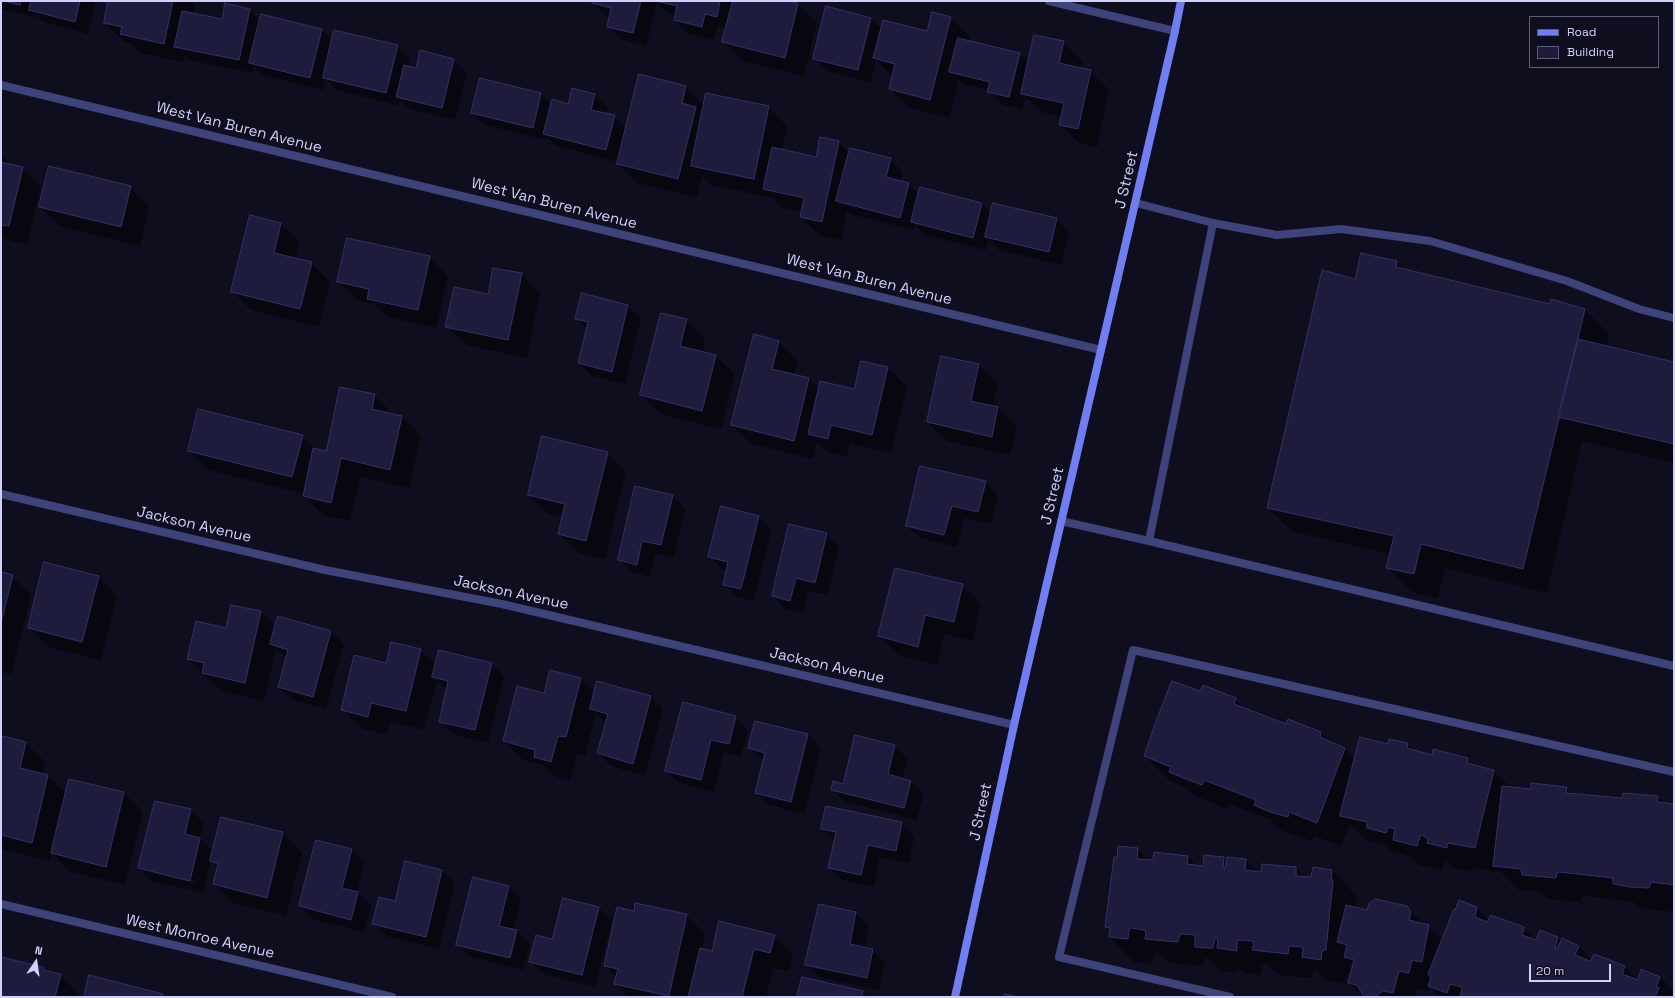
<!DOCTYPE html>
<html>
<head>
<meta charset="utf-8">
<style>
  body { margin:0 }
  #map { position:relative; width:1675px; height:998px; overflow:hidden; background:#0f0e1e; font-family:"Space Grotesk",sans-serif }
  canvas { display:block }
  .frame { position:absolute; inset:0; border:2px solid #d0d1fb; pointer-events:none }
  .legend { position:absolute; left:1529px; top:16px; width:130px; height:52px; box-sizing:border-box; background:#0f0e1e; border:1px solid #5c5c76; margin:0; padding:5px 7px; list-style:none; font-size:12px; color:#d0d1fb }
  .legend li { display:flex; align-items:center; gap:8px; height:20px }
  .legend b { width:20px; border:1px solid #5c5c76 }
  .north { position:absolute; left:16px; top:942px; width:40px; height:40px; -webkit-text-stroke:3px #0f0e1e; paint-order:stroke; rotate:13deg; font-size:11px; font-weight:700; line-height:16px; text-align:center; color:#d0d1fb }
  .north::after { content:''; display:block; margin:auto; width:14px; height:18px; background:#d0d1fb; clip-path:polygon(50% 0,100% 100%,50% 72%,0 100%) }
  .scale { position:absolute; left:1529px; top:964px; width:82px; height:18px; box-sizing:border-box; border:2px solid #d0d1fb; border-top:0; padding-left:5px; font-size:12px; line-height:14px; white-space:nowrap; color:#d0d1fb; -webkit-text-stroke:3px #0f0e1e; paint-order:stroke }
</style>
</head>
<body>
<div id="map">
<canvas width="1675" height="998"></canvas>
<div class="frame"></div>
<ul class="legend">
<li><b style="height:5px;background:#707ef2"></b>Road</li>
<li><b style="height:11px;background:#1e1c3d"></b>Building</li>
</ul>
<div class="north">N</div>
<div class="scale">20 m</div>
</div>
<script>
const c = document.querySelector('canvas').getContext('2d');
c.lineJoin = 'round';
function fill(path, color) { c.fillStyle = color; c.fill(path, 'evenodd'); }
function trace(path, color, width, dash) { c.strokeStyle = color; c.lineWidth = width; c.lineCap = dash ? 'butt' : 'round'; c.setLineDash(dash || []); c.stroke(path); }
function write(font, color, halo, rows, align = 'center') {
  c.font = font + ' "Space Grotesk",sans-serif'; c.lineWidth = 3; c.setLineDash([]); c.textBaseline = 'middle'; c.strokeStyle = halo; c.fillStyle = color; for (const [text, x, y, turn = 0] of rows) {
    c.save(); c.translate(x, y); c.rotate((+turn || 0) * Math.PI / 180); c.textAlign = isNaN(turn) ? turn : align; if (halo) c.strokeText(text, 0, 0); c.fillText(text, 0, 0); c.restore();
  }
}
fill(new Path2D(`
  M1,1H96L88,34L43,22L34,13L33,17L1,9Z
  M109,1H191L195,5L193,14L222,20L249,10L260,21L262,15L322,30L333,41L397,46L410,59L408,67L416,69L421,51L454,60L467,73L455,120L410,109L400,100L399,106L337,90L326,79L323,90L263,75L253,66L252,73L188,60L184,56L183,62L140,53L131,43L124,42L105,23Z
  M594,1H784L798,4L817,23L804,76L743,61L724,42L727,28L718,26L714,40L688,33L675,20L676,15L669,14L657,2L646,46L621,39L608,26L610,17L606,16L594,3Z
  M827,7L871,19L881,29L928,32L933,13L951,18L970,37L969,42L1020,54L1029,63L1063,42L1082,61L1081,69L1090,71L1109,90L1097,147L1079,143L1060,124L1062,117L1041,112L1025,96L1022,110L1001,104L988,90L963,84L959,80L949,118L909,108L890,89L893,77L876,60L870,83L827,71L814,58Z
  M481,79L541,94L551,105H569L595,95L608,108L606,114L614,116L627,129L686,87L705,106L768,107L787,126L782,151L817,158L838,142L849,153L890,159L903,172L901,182L909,184L919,194L982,203L992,214L1056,219L1069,232L1061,265L999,250L989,239L986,250L925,235L915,224L913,230L850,214L847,211L841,240L820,236L801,217L802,212L783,208L773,198L711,185L702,176L697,197L637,183L618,164V162L557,146L546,136L545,140L485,125L472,112ZM713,170L759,179L758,181L713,172Z
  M1,155L11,165L22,168L41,187L27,245L1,238Z
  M130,187L149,206L140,246L59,226L40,207Z
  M280,223L299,242L295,259L311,263L330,282L319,327L251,310L232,291Z
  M429,257L448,276L436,328L387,317L374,304L358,301L339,282ZM359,286L374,289L373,291L359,288Z
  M1396,262L1405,270L1550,305L1584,309L1609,334L1606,347L1674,363V463L1582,441L1547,593L1445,568L1438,598L1412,592L1387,567L1391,554L1293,532L1268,508L1355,280Z
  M521,274L540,293L527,358L466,345L447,326L488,295Z
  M628,306L641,318L625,384L592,376L579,363L588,330L577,319Z
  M686,320L705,339L702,353L716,356L735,375L721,429L660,414L641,395Z
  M779,342L798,361L794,375L809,379L819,389L855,391L862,362L888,368L907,387L891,453L850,444L847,457L828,452L817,442L813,459L751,444L732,425Z
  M942,357L979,365L998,384L993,407L998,408L1017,427L1010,455L947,441L928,422Z
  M374,395L394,415L402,417L421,436L409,488L360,477L350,521L323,515L304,496V494L208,470L189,451L302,436L316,450L326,452Z
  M607,453L626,472L605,559L578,553L559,534L563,517L548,514L529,495Z
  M985,482L998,495L991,524L964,518L957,547L920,538L907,526Z
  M673,496L685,509L674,558L655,553L650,577L632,572L619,559Z
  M758,517L771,530L754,601L737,597L724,584L727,571L722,569L710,556Z
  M826,534L839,547L828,595L808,591L803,613L785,609L773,596Z
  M1,563L4,565L2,573L12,576L31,595L12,674L1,672Z
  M98,577L117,596L101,660L48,647L29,628Z
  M962,585L981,604L973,641L944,634L937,665L898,655L879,636Z
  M261,612L276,627L279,617L331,631L344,644L326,709L292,700L279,687L287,658L276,649L264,701L222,691L188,659L227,629Z
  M420,650L436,665L491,663L504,676L488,743L453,734L440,721L447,690L437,680L424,730L390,722L387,735L361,728L342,709L387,664Z
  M551,672L581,679L595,694L651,696L663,709L645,776L611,766L598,753L607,723L596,714L585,756L577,754L570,781L554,776L543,765L523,760L504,741L545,694Z
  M1201,693L1235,699L1246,710L1286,725L1321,733L1331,743L1345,748L1355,759L1388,745L1407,744L1415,751L1433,756L1467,759L1475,767L1493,771L1511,788L1532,790L1566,788L1573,794L1623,799L1658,797L1664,804L1674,805L1673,912L1639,908L1633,902L1585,896L1581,897V902L1547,899L1541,892L1519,890L1500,871L1499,872L1473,867L1472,872L1452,868L1445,860L1442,870L1419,865L1411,857L1393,852L1385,845L1366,840L1350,824L1341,846L1314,836L1312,841L1280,830L1271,820L1229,804L1227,809L1195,796L1186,788L1169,780L1145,756Z
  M735,717L748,730L741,756L724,752L714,792L679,783L666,770Z
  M756,722L808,735L821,748L804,814L769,805L756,792L764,761L749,748Z
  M26,743L45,762L42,774L48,776L67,794L70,780L124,793L143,812L125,885L71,872L52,853L50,861L1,849V749Z
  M895,746L908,759L902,779L911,782L924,795L917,820L845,802L832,789L844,785Z
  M191,810L204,823L200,838L213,852L222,818L283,833L302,852L286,916L233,903L214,884L218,868L211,860L203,893L152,881L139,868ZM153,871L195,881V883L153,873Z
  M901,823L914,836L909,863L880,857L874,887L842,880L829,868L835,842L822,829Z
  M1137,849L1149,861L1188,857L1197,866L1204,867L1223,858L1227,862L1246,860L1258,873L1296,868L1306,878H1312L1332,870L1356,895L1357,909L1368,911L1406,907L1443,940L1477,908L1489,920L1523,928L1537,941L1558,938L1561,942L1578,946L1592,960L1594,955L1625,967L1639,981L1660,977L1674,992V997H1440L1429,986L1428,991L1418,989L1416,997H1364L1349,982L1351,974L1346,975L1345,984L1327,981L1316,970H1313L1312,978L1278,975L1268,964H1264L1262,966L1261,975L1243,973L1238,968V972H1230L1221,971L1208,958L1204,959L1203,966L1170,963L1160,953L1156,952L1154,954L1152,964L1134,962L1110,937V932L1106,927L1118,858ZM1351,963L1353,965L1352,973L1350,972Z
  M352,850L364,863L357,892L371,906L364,932L313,919L300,906Z
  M442,871L455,883L439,949L386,936L373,923L396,902Z
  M508,886L521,899L514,930L517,931L530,944L523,970L470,957L457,944Z
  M599,908L612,921L595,987L543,974L530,961L553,940Z
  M634,912L686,915L705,934L702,949L712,952L774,936L793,955L789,971L773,968L766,997H629L615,984L617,978L605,966Z
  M856,913L869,926L864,948L872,950L885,963L879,990L819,977L807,964Z
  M1,958L43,968L46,971L60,975L79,994V997H1Z
  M863,992L868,997H798Z`), '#0007');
const building = new Path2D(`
  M4,1H21L20,5Z
  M31,1H80L75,22L29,10Z
  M108,1H173L164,44L120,34L122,27L104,23Z
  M593,1H641L633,33L607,27L611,8L592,3Z
  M655,1H720L717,17L705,14L702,27L674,20L677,6Z
  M733,1H788L798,3L785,58L722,42Z
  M225,3L250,9L239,60L174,47L182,11L222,19Z
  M826,6L871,18L858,70L813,59Z
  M932,12L951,17L930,100L889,89L895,64L873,58L883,20L927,31Z
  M261,14L322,29L310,78L249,63Z
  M334,30L398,45L386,93L323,78Z
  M1034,35L1064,41L1059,63L1091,70L1078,129L1059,125L1064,103L1021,94Z
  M958,38L1020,53L1009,97L987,92L990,82L949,72Z
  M420,50L454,59L442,108L396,97L404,65L416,68Z
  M639,74L686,86L682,103L696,107L678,179L617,164Z
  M480,78L541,93L533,128L471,113Z
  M572,88L595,94L591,110L615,115L606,150L543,134L552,99L568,104Z
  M706,93L769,106L754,179L691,166Z
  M820,137L839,141L822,222L800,217L804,198L763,189L772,147L816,157Z
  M850,148L891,158L886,177L909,183L900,218L836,201Z
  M1,162L23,167L9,226L1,225Z
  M49,166L131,186L121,227L39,207Z
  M920,187L982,203L973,238L911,222Z
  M993,203L1057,218L1049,252L985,237Z
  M250,215L281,223L274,253L312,262L300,309L231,292Z
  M347,238L430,256L418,310L367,299L369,289L337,282Z
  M1361,253L1397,261L1396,267L1550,304L1551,299L1585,309L1523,569L1421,544L1414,574L1386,568L1394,536L1267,508L1322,270L1355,279Z
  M493,268L522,273L508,340L445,327L454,287L488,294Z
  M582,293L628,305L612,372L578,363L588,322L575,319Z
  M661,313L687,319L680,346L716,355L702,411L640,395Z
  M754,334L779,341L772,369L809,378L794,441L731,425Z
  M1578,339L1674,362V444L1558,417Z
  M941,356L979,364L971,401L998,407L992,437L927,422Z
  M861,361L888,367L872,435L831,425L828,439L808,434L820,381L854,389Z
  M340,387L375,394L372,409L402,416L390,470L341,458L331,503L303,496L313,448L326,451Z
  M198,409L303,435L292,477L188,451Z
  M542,436L608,452L586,541L558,534L565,504L528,495Z
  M920,466L986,481L978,512L952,506L944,535L906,526Z
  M635,486L673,495L661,545L642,541L637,565L618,560Z
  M721,506L759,516L741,589L723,585L728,562L708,557Z
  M789,524L827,533L815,583L796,578L790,601L772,596Z
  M44,562L99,576L82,642L28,628Z
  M895,568L963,584L954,622L925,615L918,647L878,636Z
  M1,572L13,575L1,623Z
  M231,605L261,611L245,683L202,673L204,663L187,659L196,621L226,628Z
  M278,616L331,631L313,697L278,687L288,650L270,644Z
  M391,642L421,649L406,711L371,703L368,717L341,710L354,655L386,663Z
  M439,650L492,663L475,730L439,722L448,681L432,677Z
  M550,670L581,678L566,737L558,736L551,762L534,757L535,750L503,741L517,686L544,693Z
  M597,681L651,696L633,764L597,753L608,714L590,709Z
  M1172,681L1200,691L1203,685L1236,698L1234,704L1286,724L1288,719L1321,732L1320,737L1345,748L1317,823L1289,812L1288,817L1270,812L1254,805L1256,800L1204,780L1202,785L1186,779L1169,772L1171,767L1144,756L1155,724Z
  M683,702L736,716L729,744L711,740L701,780L665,771Z
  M755,721L808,734L791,802L755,793L765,753L748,748Z
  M855,735L895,745L888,774L911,781L904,808L831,790L833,781L843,784Z
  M3,736L26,742L20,768L48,775L32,843L1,835V745Z
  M1360,737L1388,744L1389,739L1408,743L1407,748L1432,755L1433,749L1468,758L1467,763L1494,770L1475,848L1448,843L1447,848L1427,843L1428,838L1421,835L1417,846L1393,840L1395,829L1388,827L1386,833L1367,828V822L1340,816Z
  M69,779L124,792L106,867L51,853Z
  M1531,783L1567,787L1566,793L1622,798L1623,793L1658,796L1657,802L1674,804V885L1651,882L1649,888L1630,887L1613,884V878L1559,872L1557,873L1556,878L1522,875L1521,869L1493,866L1502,786L1531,789Z
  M155,801L191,809L185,834L200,838L190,881L138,868Z
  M826,806L902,822L896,851L868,845L861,875L828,868L836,832L821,829Z
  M221,817L283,832L267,898L213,884L218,864L210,861Z
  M316,840L352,849L342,888L358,892L351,920L299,906Z
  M1118,846L1138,848L1137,859L1153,860L1154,852L1188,856L1187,864L1203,866L1204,855L1224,857L1223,868H1225L1227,857L1246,859L1245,870L1261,872L1262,864L1296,867V876L1311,877L1313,867L1332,870L1331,880H1333L1326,950L1322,951L1321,960L1302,957L1303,947L1289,946L1288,954L1252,950L1254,943L1252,941L1239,940L1237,941V951L1217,948L1218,938H1215L1213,948H1205L1195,947V935L1182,934L1180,935L1178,942L1145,939L1146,932L1144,930L1131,928L1129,929L1128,939L1109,937L1110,928L1105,927L1114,857H1117Z
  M405,861L442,870L426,937L372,924L379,897L395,901Z
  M473,877L509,886L499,926L517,930L510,958L456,945Z
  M563,898L599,907L582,975L529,962L536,935L552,939Z
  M1376,899L1407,906L1411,912L1409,920L1429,925L1422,962L1412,960L1409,973L1399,971L1393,993L1384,991L1374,997H1364L1357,985L1348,983L1354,960L1344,957L1347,945L1337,942L1346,905L1367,910L1369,904Z
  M1459,900L1477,907L1475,917L1487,922L1491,915L1524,927L1522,935L1536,940L1540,930L1558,937L1555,948L1557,949L1562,938L1579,946L1575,955L1590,961L1594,954L1625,966L1622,974L1638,980L1641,969L1660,977L1656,987L1659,988L1655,997H1464L1460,996L1462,990L1461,987L1450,984L1447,993L1428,986L1431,978L1428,974L1454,909L1455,910Z
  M635,903L687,914L669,996L614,984L618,969L604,966L617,907L634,911Z
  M819,904L856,912L850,944L873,949L867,978L805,965Z
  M719,921L775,935L770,953L754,949L742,997H688L700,948L712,951Z
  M1,957L43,967V970L61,974L55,997H1Z
  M89,975L163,994L162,997H84Z
  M802,977L863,991L862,997H797Z
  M1005,994L1019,997H1004Z`);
fill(building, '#1e1c3d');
trace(building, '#343067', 1);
trace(new Path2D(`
  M1136,203L1213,223L1277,235L1341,229L1430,241L1567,281L1639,309L1674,318
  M1213,223L1149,541L1674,666
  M1061,521L1149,541
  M1230,997L1059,957L1133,650L1674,772`), '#3e4379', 8);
trace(new Path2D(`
  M1049,1L1175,31
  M1,85L1101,350
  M1,494L325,570L502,604L1014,725
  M1,904L392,997`), '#3e4379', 8);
trace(new Path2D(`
  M955,997L1014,725L1175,31L1181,1`), '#707ef2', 8);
write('15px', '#d0d1fb', '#0f0e1e', [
  ["West Van Buren Avenue",239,128,14],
  ["J Street",1127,180,-77],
  ["West Van Buren Avenue",554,204,14],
  ["West Van Buren Avenue",869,280,14],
  ["J Street",1053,496,-77],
  ["Jackson Avenue",194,525,13],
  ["Jackson Avenue",511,593,12],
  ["Jackson Avenue",827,666,13],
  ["J Street",981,812,-78],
  ["West Monroe Avenue",200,937,13]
]);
</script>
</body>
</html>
